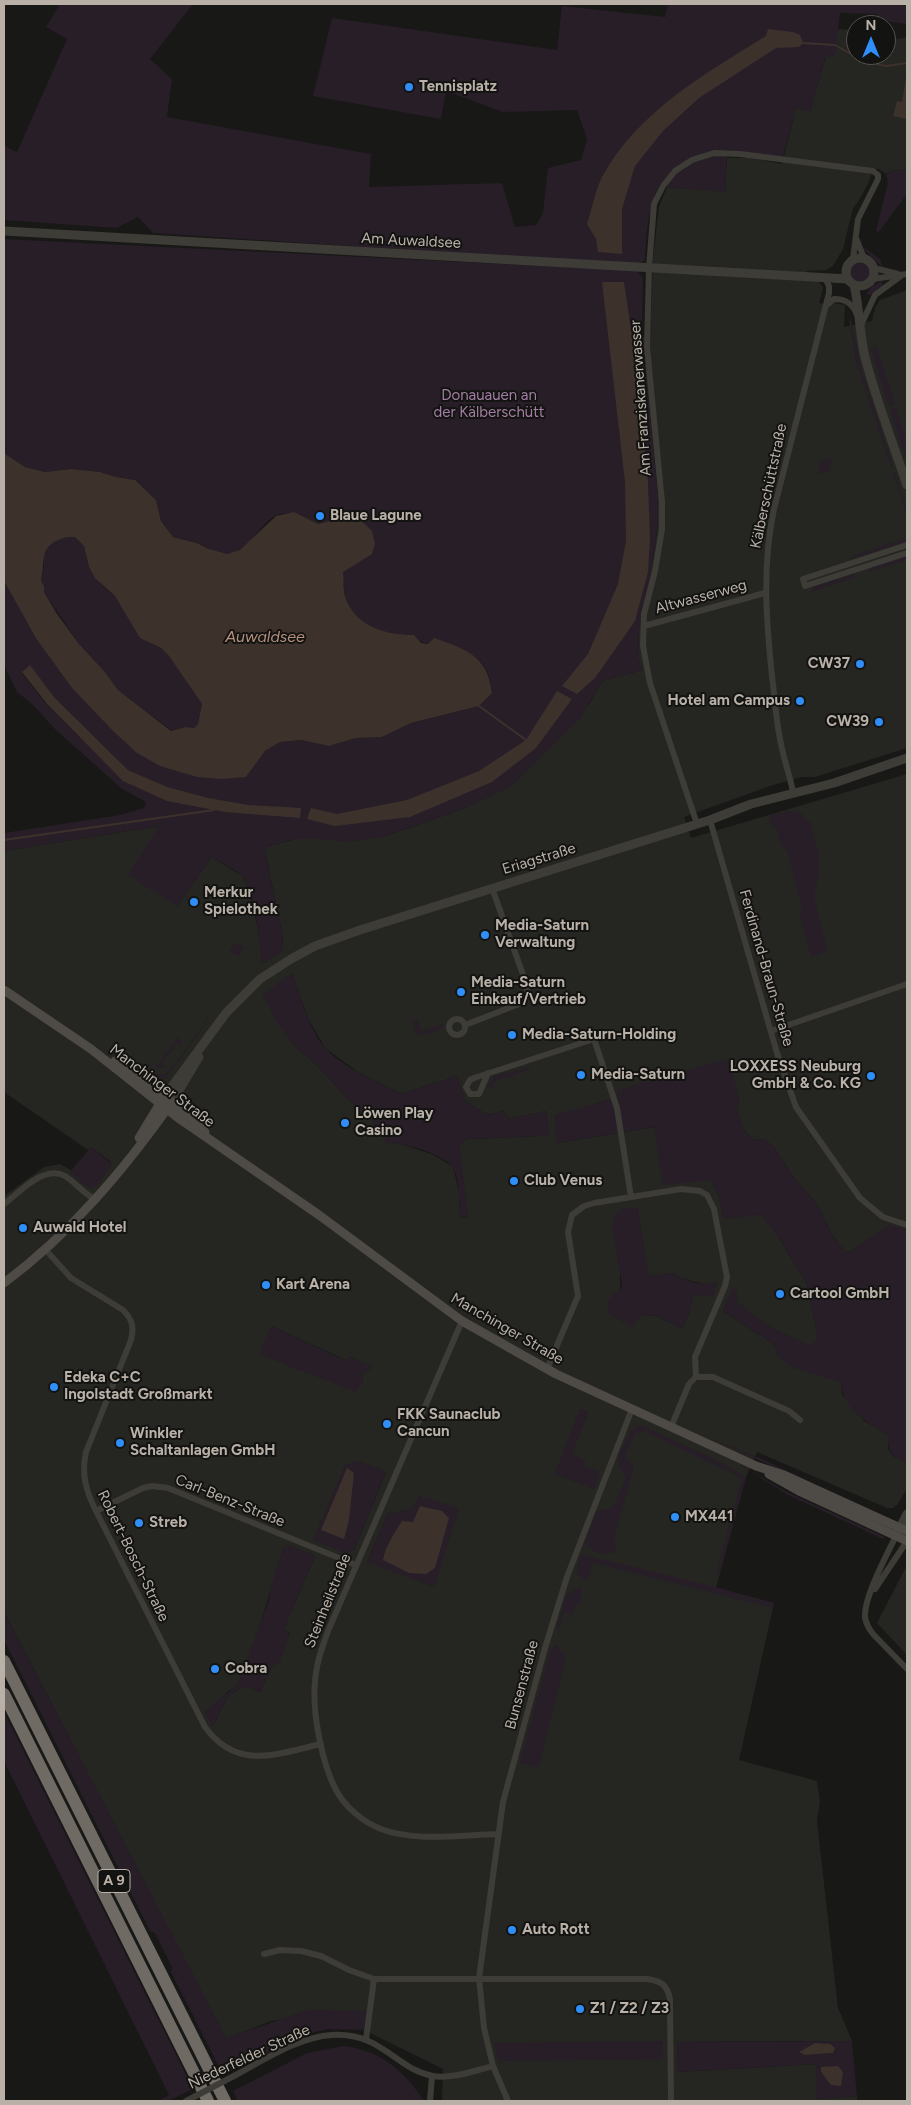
<!DOCTYPE html>
<html>
<head>
<meta charset="utf-8">
<style>
  body { margin:0 }
  #map { position:relative; width:911px; height:2105px; overflow:hidden; background:#181816; font-family:Figtree,sans-serif }
  canvas { display:block }
  .frame { position:absolute; inset:0; border:5px solid #b9b1a8; pointer-events:none }
  .north { position:absolute; left:846px; top:15px; width:50px; height:50px; box-sizing:border-box; background:#131311; border:1px solid #55524d; border-radius:50%; rotate:0deg; font-size:14px; font-weight:700; line-height:20px; text-align:center; color:#b9b1a8 }
  .north::after { content:''; display:block; margin:auto; width:18px; height:22px; background:#2f8ef8; clip-path:polygon(50% 0,100% 100%,50% 72%,0 100%) }
</style>
</head>
<body>
<div id="map">
<canvas width="911" height="2105"></canvas>
<div class="frame"></div>
<div class="north">N</div>
</div>
<script>
const c = document.querySelector('canvas').getContext('2d');
c.lineJoin = 'round';
function fill(path, color) { c.fillStyle = color; c.fill(path, 'evenodd'); }
function trace(path, color, width, dash) { c.strokeStyle = color; c.lineWidth = width; c.lineCap = dash ? 'butt' : 'round'; c.setLineDash(dash || []); c.stroke(path); }
function write(font, color, halo, rows, align = 'center') {
  c.font = font + ' Figtree,sans-serif'; c.lineWidth = 4; c.setLineDash([]); c.textBaseline = 'middle'; c.strokeStyle = halo; c.fillStyle = color; for (const [text, x, y, turn = 0] of rows) {
    c.save(); c.translate(x, y); c.rotate((+turn || 0) * Math.PI / 180); c.textAlign = isNaN(turn) ? turn : align; if (halo) c.strokeText(text, 0, 0); c.fillText(text, 0, 0); c.restore();
  }
}
fill(new Path2D(`
  M834,29L856,30V55H886V37L898,39L907,37V169L891,171L886,174L879,169H873L868,184L858,202L853,208L843,249L833,266L826,270L806,271V280L818,281L823,287L819,303L830,305L834,303L845,305L844,327L872,321L875,308L880,300L907,290V748L815,777H802L773,785L684,817L691,838L907,774V1231L890,1225L848,1253L840,1246L831,1233L817,1204L794,1178L774,1147L765,1140L753,1139L745,1132L737,1112L739,1098L617,1090L618,1097L555,1116L557,1143L654,1127L711,1179L719,1197L723,1217L762,1214L781,1241L807,1284L816,1328V1342L810,1346L775,1330L736,1302L737,1290L733,1289L723,1311L774,1344L778,1356L841,1382L842,1394L863,1420L888,1435V1448L892,1455L907,1464V1488L898,1504L893,1508H887L757,1452L746,1477L716,1588L774,1603L739,1760L817,1781L820,1802L817,1821L838,2008L852,2041L677,2042L678,2072L816,2064V2099L857,2096V2101H442L443,2069L364,2030L367,2011L271,2021L226,2039L4,1612V1196L44,1167L60,1164L71,1170L70,1172L111,1162L91,1147L88,1150L4,1092V851L159,826L177,906L212,857L242,876L247,884L254,911L261,942L262,964L282,951L283,937L265,852L268,846L304,837L386,836L459,810L511,786L589,704L602,681L642,670L638,658L639,629L651,576L658,521V494L642,337L650,336L653,259L659,207L667,187L725,191L727,158H750L782,164L796,108L810,110ZM292,974L308,1018L325,1048L359,1073L402,1094L457,1076L465,1101L487,1115L503,1111L509,1119L546,1111L548,1132L540,1136L467,1139L458,1144L468,1218L460,1217L459,1192L453,1167L434,1155L395,1142L384,1135L376,1128L371,1117L346,1097L319,1067L293,1044L263,995ZM638,1209L647,1274L655,1276L672,1273L680,1278L708,1285L717,1282L693,1294L689,1314L682,1328L656,1316L642,1315L614,1294L620,1292V1270ZM271,1326L348,1361L372,1367L363,1373L362,1383ZM581,1409L588,1413L571,1455L584,1466L555,1474ZM357,1461L386,1472L354,1550L314,1540ZM412,1509L367,1562L388,1514ZM284,1547L315,1556L283,1630L290,1633L272,1666L260,1692L244,1686L227,1697L213,1727L226,1693L238,1685L256,1638Z
  M907,1565V1655L877,1623Z`), '#252522');
fill(new Path2D(`
  M60,4H193L150,59L172,79L167,117L371,154L369,187L502,183L515,227L536,225L543,213L548,168L581,160L587,139L577,110L503,112L446,91L441,119L313,96L332,18L557,50L562,6L665,17L668,4H907V24L875,20L878,14L840,13L835,55L825,58L810,111L796,108L783,157L727,150L725,192L667,187L660,184C647,208 647,233 645,260L640,263L638,272L643,278L642,337L658,494V521L651,576L639,629L638,658L642,670L602,681L579,720L511,786L467,807L386,836L350,842L321,839H295L268,846L265,853L283,937L282,951L262,964C261,946 254,888 242,876C234,869 222,863 212,857L177,906L128,875L159,826L4,851V833L120,815L144,808L146,802L122,789L56,730L32,704L17,692L4,665V581L37,640L72,688L112,730L246,777L265,751L280,742L301,740L329,746L356,738L382,737L411,723L479,706L492,692C487,652 468,653 434,645C425,643 421,643 414,636C383,635 347,624 344,588C344,584 342,577 343,573C345,565 366,539 372,531C349,508 347,522 320,524C305,525 300,508 277,515C260,521 249,554 227,554C216,555 205,545 195,542C188,540 180,539 173,537L161,521L156,500L135,480L116,477L100,472L71,469L45,472L25,467L4,453V239L582,268L581,261L153,233L138,217L117,228L4,220V146L17,152L67,39L46,27ZM30,666L54,697L128,770L159,784L123,780L47,705L22,673Z
  M907,169V194L878,233L876,230L888,183L886,174L891,171Z
  M865,248L880,259L883,268L864,249Z
  M849 272a11 11 0 1 1 22 0a11 11 0 1 1-22 0Z
  M882,281L883,285L870,295L866,294L872,286Z
  M851,319L860,365L893,467L891,468L857,366L849,320Z
  M877,347L895,404L889,406L871,349Z
  M896,408L907,441V462L890,410Z
  M830,458L832,463L829,464L831,471L817,474L821,462Z
  M895,472L907,508V515L893,473Z
  M67,537H75L84,546L89,567L104,587L115,596L150,643L161,648L169,656L202,704L198,724L194,728L186,727L172,731L118,690L105,672L79,644L44,592L41,581L44,566L43,557L48,546L56,540Z
  M906,538L907,541L853,559L852,556Z
  M907,556V560L869,572L872,568Z
  M854,574L855,577L811,592L814,587Z
  M792,811L802,814L810,822L819,855V872L814,897L827,951L811,957L800,915L802,908L788,853L781,844L777,832L769,821L771,815Z
  M235,943L244,948L239,956L230,951Z
  M292,973C300,995 310,1031 325,1048C342,1067 379,1083 402,1094L457,1076L465,1101L487,1115L503,1111L509,1119L546,1111L549,1132L547,1135L540,1136L467,1139L459,1144L468,1218L460,1217C459,1203 460,1180 453,1168C445,1154 400,1141 386,1144L384,1135L376,1128L371,1117L346,1097L319,1067L293,1044L278,1024L263,995Z
  M209,1013L203,1027L166,1078L159,1080L147,1071L162,1075L169,1072L202,1027Z
  M417,1018L421,1031L443,1024L442,1029L421,1036L416,1033L412,1020Z
  M174,1037L181,1040L182,1043L181,1045L178,1043L161,1064L165,1067L158,1068L155,1064L158,1065L176,1041Z
  M728,1059L739,1098L737,1112L745,1132L753,1139L765,1140L774,1147L794,1178L817,1204L831,1233L840,1246L848,1253L890,1224L907,1231V1464C891,1455 888,1454 888,1435C866,1422 843,1409 841,1382L791,1367L778,1356L774,1344L723,1311L733,1288L737,1290V1302L775,1330L810,1345L816,1342V1328L807,1284L781,1241L762,1215C749,1213 734,1222 723,1217L719,1197L711,1180L663,1185L654,1127L556,1143L555,1115L618,1097L617,1090Z
  M529,1067L530,1069L494,1082V1086L491,1088L488,1085L495,1076L505,1072L506,1074Z
  M91,1147L112,1164L98,1185L92,1188L85,1185L70,1172Z
  M623,1208H638L648,1274L655,1276L672,1273C685,1281 703,1287 717,1282L713,1297L693,1294L689,1314L682,1328L656,1316L642,1315L632,1327L609,1314L608,1301L614,1294L620,1292L622,1284L612,1225L616,1215Z
  M271,1326L347,1361L349,1356L373,1367L363,1373L362,1383L356,1392L259,1354Z
  M580,1409L588,1413L572,1454L585,1460L584,1466L600,1472L594,1489L555,1474Z
  M640,1425L712,1458L746,1477L719,1575L717,1570L742,1478L644,1431L635,1434L625,1455L626,1458L633,1465V1471L613,1541L617,1542L614,1552C604,1556 592,1552 585,1544L596,1512L614,1507L626,1478L618,1462V1457L630,1431Z
  M705,1436L762,1459L846,1499L716,1441Z
  M357,1461L386,1471L354,1550L346,1553L313,1540L345,1465Z
  M741,1465L787,1492L885,1537L883,1539L786,1494Z
  M419,1496L459,1508L434,1587L367,1562L388,1514L412,1509ZM402,1521L413,1522L438,1554L435,1568L383,1560L385,1549Z
  M289,1545L315,1556L283,1630L290,1634L279,1663L272,1666L260,1692L244,1686L227,1697L213,1727L204,1711L238,1685L269,1600L271,1587L284,1547Z
  M585,1555L711,1586L774,1603L773,1608L593,1563L587,1581L577,1573L580,1557Z
  M578,1587L582,1590L580,1605H575L572,1616L564,1612L559,1629L557,1626L566,1596Z
  M4,1612L226,2038L308,2010L367,2011L364,2030L328,2029L306,2034L223,2075L171,1972L172,1967L155,1933L150,1931L4,1640Z
  M557,1645L560,1651L564,1650L565,1661L539,1766L537,1767L520,1763L551,1648Z
  M4,1712L193,2089L168,2101H158L169,2095L4,1761Z
  M663,2041L662,2059L499,2061L494,2043Z
  M852,2041L857,2096L816,2099V2064L678,2072L677,2042ZM815,2043L835,2048L833,2053L805,2055L800,2052Z
  M343,2046C379,2049 406,2072 424,2101H238L233,2091L307,2053Z`), '#271e27');
fill(new Path2D(`
  M768,29L793,32L800,35L803,43L799,47L776,48L699,98L663,131L635,166L622,209V254L598,252L596,239L587,224C592,209 595,191 602,177C638,111 705,74 766,36Z
  M906,78H907V119L893,116L897,101L902,102Z
  M602,282H624L639,383L648,483L650,538L648,572L635,621L595,678L577,694L562,686L588,654L618,584L626,541L625,482Z
  M4,453L25,467L45,472L71,469L100,472L116,477L135,480L156,500L161,521L173,537L197,543L209,549L227,554L240,550L276,516L294,512L318,524L351,516L364,523L372,531L375,544L372,554L343,572C344,580 343,589 345,596C354,626 385,635 414,635L421,643L428,644L434,638C466,649 488,656 492,693L479,706L411,723L382,737L356,738L329,746L301,740L280,742L265,751L246,777L222,779L197,777L160,766L137,753L112,730L72,688L37,640L4,581ZM67,537H75L84,546L89,567L95,578L115,596L140,638L161,648L169,656L202,704L198,724L194,728L186,727L171,731L118,690L105,672L79,644L57,614L44,592V586L41,581C46,557 38,545 67,537Z
  M30,665L54,697L128,770L167,787L208,798L248,805L301,808L300,818L225,812L167,801L123,781L47,704L22,672Z
  M557,691L572,699L536,748L492,782L410,817L335,826L307,819L311,808L337,814L407,800L479,771L526,740Z
  M347,1468L354,1473L349,1520L344,1539L321,1530Z
  M420,1506L442,1511L449,1518L435,1568L426,1574L409,1573L383,1560C386,1545 394,1534 402,1521L413,1522Z
  M815,2043L830,2044L835,2048L833,2053L805,2055L799,2052Z
  M838,2066L843,2072L841,2086L831,2085L821,2072V2067Z`), '#3d312c');
trace(new Path2D(`
  M803,43L835,45L865,62L886,66L907,63
  M479,706L526,740
  M4,840L214,810`), '#3d312c', 2);
trace(new Path2D(`
  M856,238L864,258
  M874,268L898,274
  M873,279L907,274
  M827,305L834,299C846,299 853,304 857,315
  M861,325L875,295L902,275
  M907,545L803,579L805,586L907,553
  M644,626L765,593
  M793,792C790,776 784,760 781,744C776,722 775,699 772,676C766,619 762,565 774,509L829,293V286L825,278
  M710,820L777,1053L796,1107L860,1198L883,1217L907,1225
  M697,824L650,683L643,646L644,614L655,571L662,529V502L647,347L649,268L654,204L663,186L675,171L692,160L714,153L740,154L873,171L878,175V179L858,219L853,259
  M449 1027a8 8 0 1 1 16 0a8 8 0 1 1-16 0Z
  M465,1025L519,1004L528,995L526,983L492,888
  M771,1031L907,984
  M488,1073L479,1094H470L466,1087L470,1080L474,1078L594,1039L617,1108L631,1197
  M4,1204C19,1193 44,1164 65,1176C76,1183 84,1194 96,1200
  M45,1249L71,1278L123,1310C133,1320 134,1328 131,1340L86,1452C81,1474 86,1491 96,1511L205,1727C237,1771 277,1754 321,1744
  M462,1321L328,1631C322,1648 316,1664 315,1682C312,1712 322,1764 336,1790C345,1807 363,1822 381,1829C414,1842 462,1835 498,1834
  M547,1369L578,1296L568,1232L572,1215L584,1206L594,1203L681,1189L700,1191L707,1195L714,1209L727,1277L725,1286L695,1357L696,1377L689,1384L671,1427
  M696,1377H713L789,1411L800,1420
  M96,1511L143,1488L152,1486L168,1488L356,1565
  M896,1536C887,1554 864,1597 865,1617C866,1624 869,1629 873,1634L907,1669
  M875,1589L907,1541
  M264,1954L280,1950L301,1951L321,1956L349,1970L374,1979H647C661,1981 668,1985 670,2000L671,2101
  M366,2039L374,1979
  M234,2076C264,2060 298,2037 332,2035C382,2032 395,2069 433,2076C453,2079 473,2071 493,2066
  M430,2101L432,2076
  M508,2101L493,2066L484,2028L479,1978L503,1802L545,1648L567,1577L632,1409`), '#3e3c37', 6);
trace(new Path2D(`
  M4,231L848,279
  M846 272a14 14 0 1 1 28 0a14 14 0 1 1-28 0Z
  M854,285C860,309 859,333 865,357C876,400 893,443 907,485
  M165,1096L226,1013L260,979L291,959L315,946L360,930L710,820L751,804L834,783L907,758
  M172,1102L199,1057
  M897,1534L907,1514`), '#3e3c37', 9);
trace(new Path2D(`
  M4,990L91,1049L177,1117L319,1215L462,1321L556,1374L756,1466L784,1475L907,1531
  M115,1061L165,1096L205,1132
  M139,1138L162,1100
  M4,1283C71,1233 124,1170 172,1102
  M769,1474L801,1492L907,1541`), '#4e4a45', 9);
trace(new Path2D(`
  M4,1661L225,2101
  M4,1694L208,2101`), '#6f6a63', 12);
trace(new Path2D(`
  M186,2101L234,2076`), '#3e3c37', 6);
for (const [x, y, r, color] of [
  [409,87,5,"#2f8ef8"],
  [320,516,5,"#2f8ef8"],
  [860,664,5,"#2f8ef8"],
  [800,701,5,"#2f8ef8"],
  [879,722,5,"#2f8ef8"],
  [194,902,5,"#2f8ef8"],
  [485,935,5,"#2f8ef8"],
  [461,992,5,"#2f8ef8"],
  [512,1035,5,"#2f8ef8"],
  [581,1075,5,"#2f8ef8"],
  [871,1076,5,"#2f8ef8"],
  [345,1123,5,"#2f8ef8"],
  [514,1181,5,"#2f8ef8"],
  [23,1228,5,"#2f8ef8"],
  [266,1285,5,"#2f8ef8"],
  [780,1294,5,"#2f8ef8"],
  [54,1387,5,"#2f8ef8"],
  [387,1424,5,"#2f8ef8"],
  [120,1443,5,"#2f8ef8"],
  [675,1517,5,"#2f8ef8"],
  [139,1523,5,"#2f8ef8"],
  [215,1669,5,"#2f8ef8"],
  [512,1930,5,"#2f8ef8"],
  [580,2009,5,"#2f8ef8"]
]) { const dot = new Path2D(); dot.arc(x, y, r, 0, 2 * Math.PI); c.fillStyle = color; c.fill(dot); trace(dot, '#131311', 2); }
for (const [x, y, w] of [
  [114,1881,32]
]) { const box = new Path2D(); box.roundRect(x - w / 2, y - 11.5, w, 23, 4); c.fillStyle = '#131311'; c.fill(box); trace(box, '#b9b1a8', 1); }
write('bold 14px', '#b9b1a8', null, [
  ["A 9",114,1881]
]);
write('bold 15px', '#b9b1a8', '#131311', [
  ["Tennisplatz",419,87],
  ["Blaue Lagune",330,516],
  ["CW37",850,664,"right"],
  ["Hotel am Campus",790,701,"right"],
  ["CW39",869,722,"right"],
  ["Merkur",204,893],
  ["Spielothek",204,910],
  ["Media-Saturn",495,926],
  ["Verwaltung",495,943],
  ["Media-Saturn",471,983],
  ["Einkauf/Vertrieb",471,1000],
  ["Media-Saturn-Holding",522,1035],
  ["LOXXESS Neuburg",861,1067,"right"],
  ["GmbH & Co. KG",861,1084,"right"],
  ["Media-Saturn",591,1075],
  ["Löwen Play",355,1114],
  ["Casino",355,1131],
  ["Club Venus",524,1181],
  ["Auwald Hotel",33,1228],
  ["Kart Arena",276,1285],
  ["Cartool GmbH",790,1294],
  ["Edeka C+C",64,1378],
  ["Ingolstadt Großmarkt",64,1395],
  ["FKK Saunaclub",397,1415],
  ["Cancun",397,1432],
  ["Winkler",130,1434],
  ["Schaltanlagen GmbH",130,1451],
  ["MX441",685,1517],
  ["Streb",149,1523],
  ["Cobra",225,1669],
  ["Auto Rott",522,1930],
  ["Z1 / Z2 / Z3",590,2009]
], 'left');
write('15px', '#b9b1a8', '#131311', [
  ["Am Auwaldsee",411,241,3],
  ["Am Franziskanerwasser",641,398,-94],
  ["Kälberschüttstraße",769,486,-78],
  ["Altwasserweg",701,597,-15],
  ["Eriagstraße",539,859,-17],
  ["Ferdinand-Braun-Straße",766,968,74],
  ["Manchinger Straße",162,1086,37],
  ["Manchinger Straße",507,1329,30],
  ["Carl-Benz-Straße",230,1501,22],
  ["Robert-Bosch-Straße",133,1556,64],
  ["Steinheilstraße",328,1601,-68],
  ["Bunsenstraße",522,1685,-75],
  ["Niederfelder Straße",249,2057,-25]
]);
write('15px', '#a27ea4', '#131311', [
  ["Donauauen an",489,396],
  ["der Kälberschütt",489,413]
]);
write('italic 16px', '#b5907e', '#131311', [
  ["Auwaldsee",265,637]
]);
</script>
</body>
</html>
